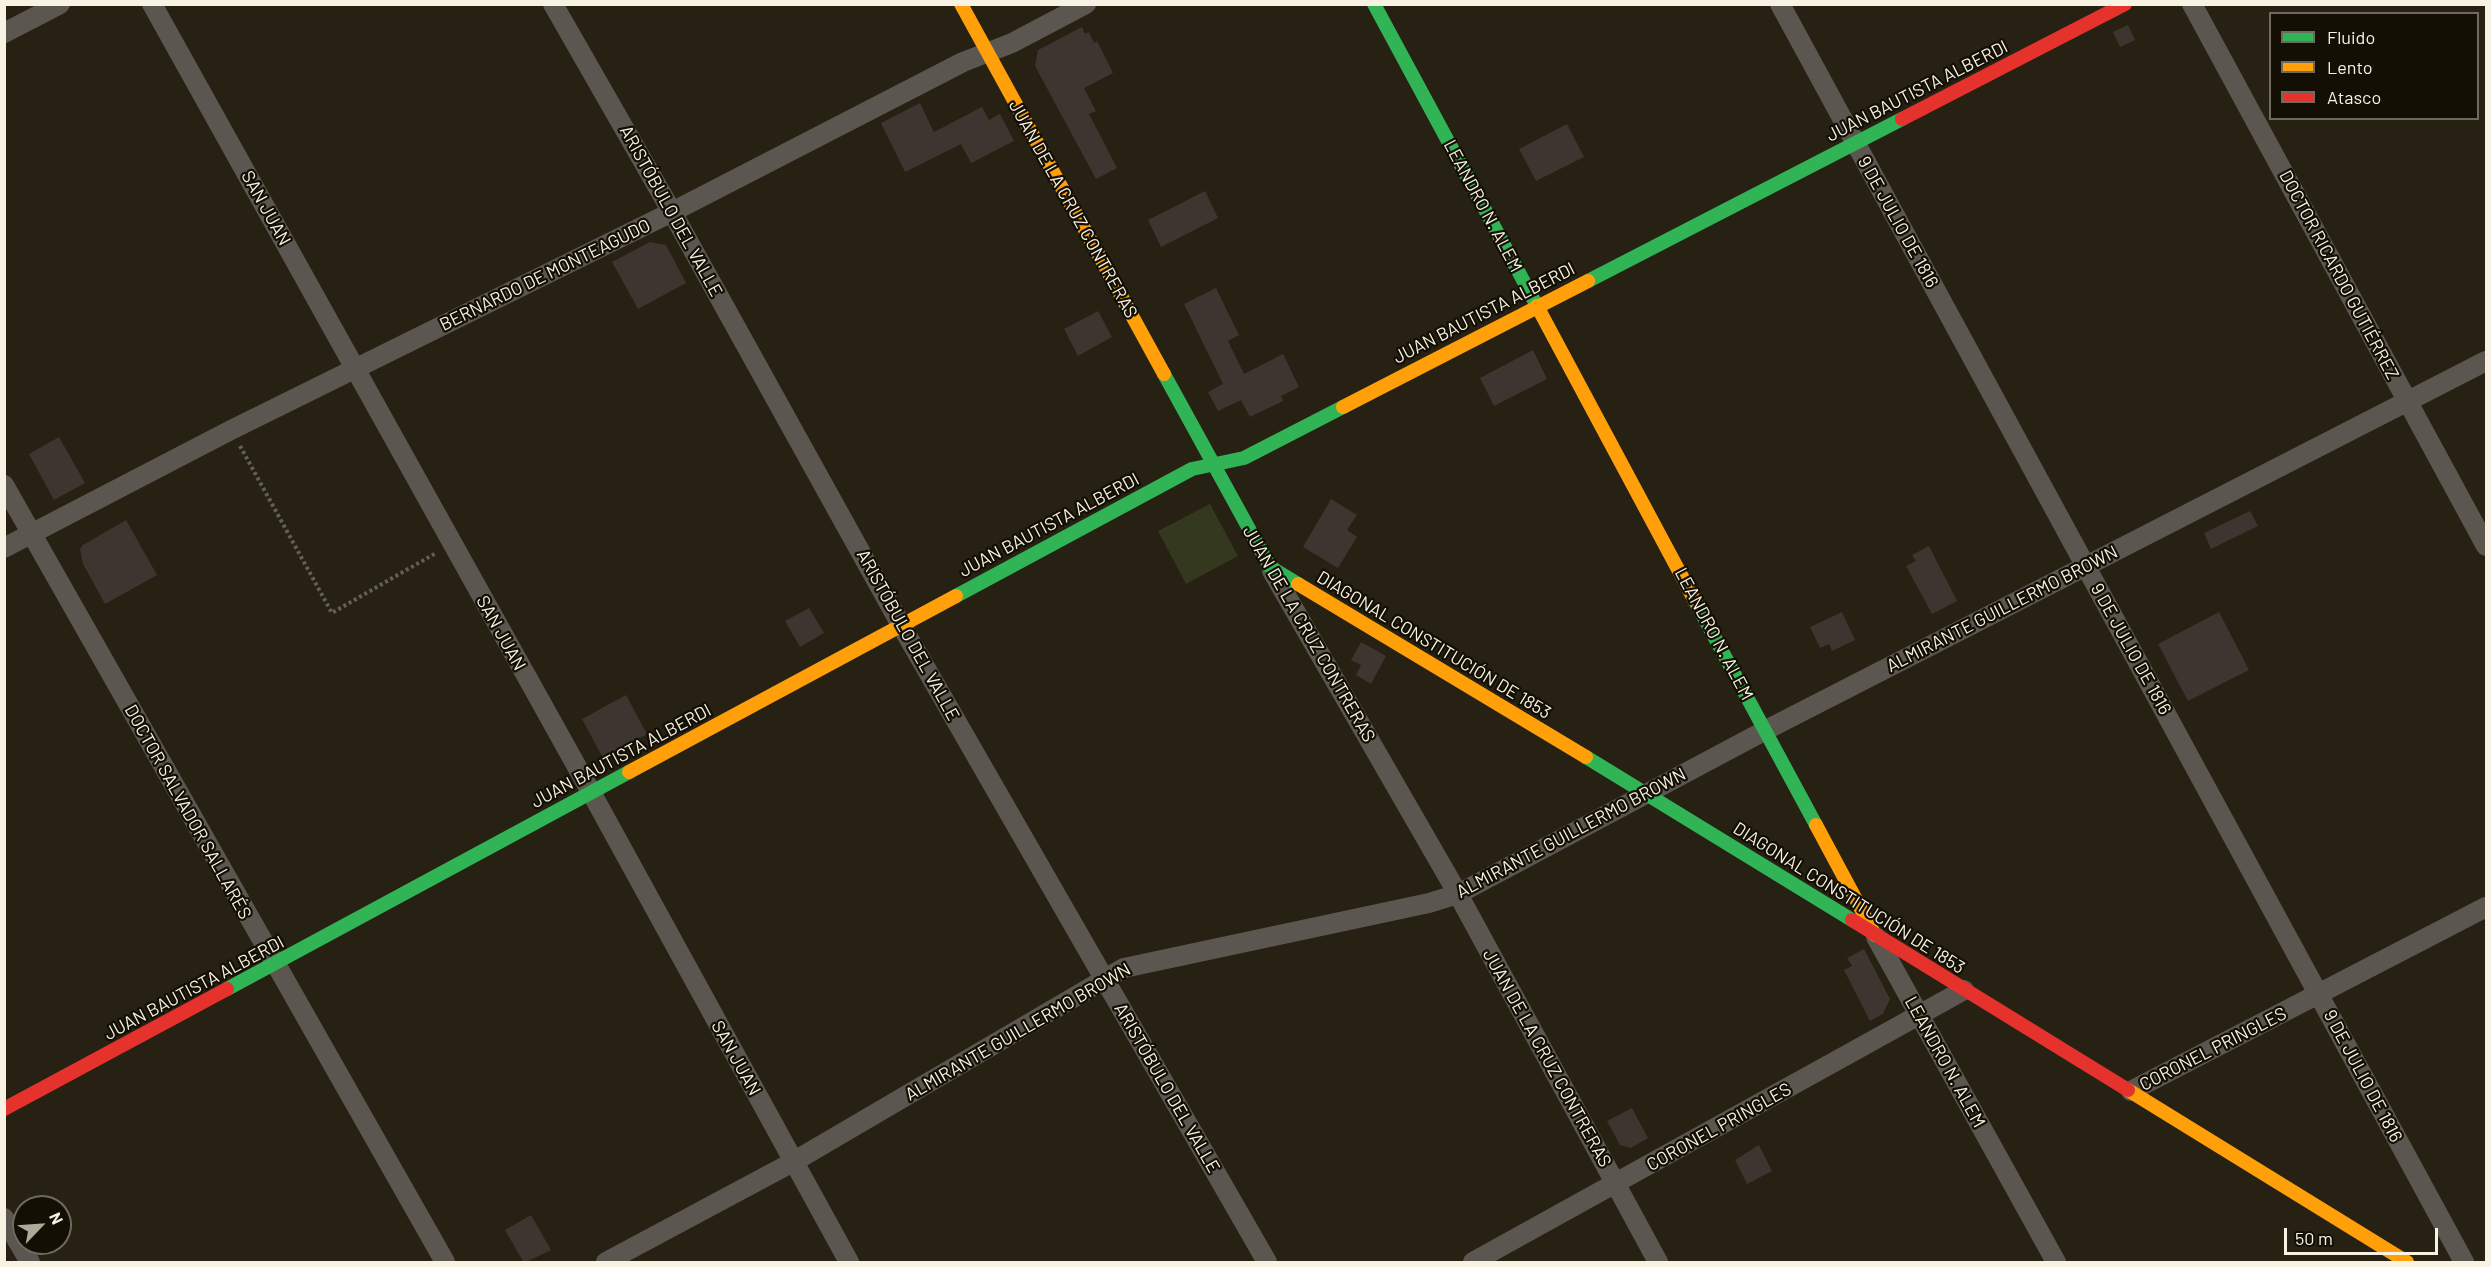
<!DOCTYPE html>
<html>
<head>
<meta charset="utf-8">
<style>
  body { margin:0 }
  #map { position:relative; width:2491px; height:1267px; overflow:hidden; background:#262112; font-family:Barlow,sans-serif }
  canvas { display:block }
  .frame { position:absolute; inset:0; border:6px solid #f7f2e2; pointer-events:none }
  .legend { position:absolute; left:2269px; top:12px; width:210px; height:108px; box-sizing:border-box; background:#130f05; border:2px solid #6e6a5d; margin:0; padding:8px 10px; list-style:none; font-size:18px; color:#f7f2e2 }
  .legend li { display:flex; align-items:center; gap:12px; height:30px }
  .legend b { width:30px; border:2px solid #6e6a5d }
  .north { position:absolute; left:12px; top:1195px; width:60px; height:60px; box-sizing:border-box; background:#130f05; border:2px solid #6e6a5d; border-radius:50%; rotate:65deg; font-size:16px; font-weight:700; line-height:24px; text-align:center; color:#f7f2e2 }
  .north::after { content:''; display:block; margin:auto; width:21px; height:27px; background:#aea999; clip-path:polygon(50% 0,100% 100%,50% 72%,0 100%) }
  .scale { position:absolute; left:2284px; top:1228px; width:154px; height:27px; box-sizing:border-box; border:3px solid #f7f2e2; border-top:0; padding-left:8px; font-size:18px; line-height:21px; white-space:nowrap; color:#f7f2e2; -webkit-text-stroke:4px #130f05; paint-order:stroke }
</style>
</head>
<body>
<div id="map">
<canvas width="2491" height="1267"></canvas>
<div class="frame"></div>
<ul class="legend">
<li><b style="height:8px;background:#30b455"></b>Fluido</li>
<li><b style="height:8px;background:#ff9f0a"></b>Lento</li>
<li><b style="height:8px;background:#e5322d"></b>Atasco</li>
</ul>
<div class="north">N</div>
<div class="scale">50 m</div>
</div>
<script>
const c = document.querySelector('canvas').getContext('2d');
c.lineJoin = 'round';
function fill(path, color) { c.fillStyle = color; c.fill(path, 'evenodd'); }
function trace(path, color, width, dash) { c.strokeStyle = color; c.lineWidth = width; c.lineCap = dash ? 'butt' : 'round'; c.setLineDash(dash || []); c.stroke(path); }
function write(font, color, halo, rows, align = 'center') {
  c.font = font + ' Barlow,sans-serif'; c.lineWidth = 4.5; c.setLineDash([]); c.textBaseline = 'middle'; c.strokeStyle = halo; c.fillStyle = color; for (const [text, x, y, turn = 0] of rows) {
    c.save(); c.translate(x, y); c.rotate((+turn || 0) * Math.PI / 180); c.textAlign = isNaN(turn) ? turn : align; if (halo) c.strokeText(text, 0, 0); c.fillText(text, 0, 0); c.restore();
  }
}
fill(new Path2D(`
  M1210,504L1238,556L1186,584L1158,531Z`), '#34381e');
fill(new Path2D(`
  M2128,25L2135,40L2120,47L2113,32Z
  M1082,27L1085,34L1089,32L1094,43L1097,41L1113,73L1084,88L1096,111L1089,114L1117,168L1096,179L1035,66L1038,50Z
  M920,103L934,132L982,107L989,120L1000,114L1014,141L971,163L961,144L905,172L881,123Z
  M1567,124L1584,157L1536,181L1519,149Z
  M1205,191L1218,218L1161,247L1148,220Z
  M650,242L666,245L686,283L638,309L612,262Z
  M1216,288L1239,335L1228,341L1244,374L1283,354L1299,387L1281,396L1283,401L1250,417L1241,400L1218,411L1208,392L1223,384L1184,304Z
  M1098,311L1112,337L1078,356L1064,329Z
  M1533,350L1547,379L1494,406L1480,378Z
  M59,437L85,483L54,500L29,454Z
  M1331,499L1357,515L1347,530L1357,537L1338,568L1303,547Z
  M2250,511L2258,526L2211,549L2204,533Z
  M126,520L157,575L105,604L83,564L80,549L83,545Z
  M1929,546L1957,601L1932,614L1906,566L1916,561L1912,555Z
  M809,608L824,633L800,647L785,621Z
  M1842,612L1855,640L1832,651L1829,644L1820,648L1810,627Z
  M2219,612L2249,670L2188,701L2158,644Z
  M1361,642L1386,656L1371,684L1356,675L1361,665L1351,660Z
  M626,695L647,734L603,758L582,719Z
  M1864,949L1890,999L1883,1014L1870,1021L1844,970L1852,966L1847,958Z
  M1632,1108L1648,1138L1631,1148L1620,1145L1607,1121Z
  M1759,1145L1772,1171L1747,1184L1735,1160Z
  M531,1215L551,1250L524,1263L505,1230Z`), '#3d3630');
trace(new Path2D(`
  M240,446L332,613L436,553`), '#635f59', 4, [3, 3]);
trace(new Path2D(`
  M152,4L591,792L849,1262
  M553,4L672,212L901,625L1267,1262
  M1780,4L2464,1262
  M2192,4L2486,546
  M4,33L60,4
  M4,485L445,1262
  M4,548L231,430L672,212L963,62L1012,43L1086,4
  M1272,571L1458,894L1658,1262
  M1876,937L2056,1262
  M2131,1091L2486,907
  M4,1218L30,1262
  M606,1262L793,1162L1124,968L1429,903L1458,894L1766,730L2486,361
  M1473,1262L1964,990`), '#5b5650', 20);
trace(new Path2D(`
  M1374,4L1537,306
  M1588,281L1902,119
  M1164,374L1270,567L1298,584
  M956,596L1192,469L1244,458L1343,407
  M1695,601L1816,825
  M1586,757L1852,920
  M227,989L629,772`), '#30b455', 14);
trace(new Path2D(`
  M961,4L1164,374
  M1537,306L1695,601
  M1343,407L1588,281
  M1298,584L1586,757
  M629,772L956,596
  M1816,825L1875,935
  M2128,1090L2407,1262`), '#ff9f0a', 14);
trace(new Path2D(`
  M1902,119L2125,4
  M1852,920L2128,1090
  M4,1109L227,989`), '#e5322d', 14);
write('18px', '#f7f2e2', '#130f05', [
  ["JUAN BAUTISTA ALBERDI",1917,91,-27],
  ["LEANDRO N. ALEM",1483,206,62],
  ["SAN JUAN",266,208,61],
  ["JUAN DE LA CRUZ CONTRERAS",1073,209,61],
  ["ARISTÓBULO DEL VALLE",671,211,61],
  ["9 DE JULIO DE 1816",1898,222,61],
  ["BERNARDO DE MONTEAGUDO",545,275,-26],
  ["DOCTOR RICARDO GUTIÉRREZ",2339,275,62],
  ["JUAN BAUTISTA ALBERDI",1484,313,-27],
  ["JUAN BAUTISTA ALBERDI",1049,525,-28],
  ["ALMIRANTE GUILLERMO BROWN",2002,609,-27],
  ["SAN JUAN",501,633,61],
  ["JUAN DE LA CRUZ CONTRERAS",1309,634,60],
  ["LEANDRO N. ALEM",1714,634,62],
  ["ARISTÓBULO DEL VALLE",908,635,61],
  ["DIAGONAL CONSTITUCIÓN DE 1853",1434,645,31],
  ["9 DE JULIO DE 1816",2131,649,61],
  ["JUAN BAUTISTA ALBERDI",621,756,-28],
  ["DOCTOR SALVADOR SALLARÉS",188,812,61],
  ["ALMIRANTE GUILLERMO BROWN",1571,833,-28],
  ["DIAGONAL CONSTITUCIÓN DE 1853",1849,898,32],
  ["JUAN BAUTISTA ALBERDI",194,988,-28],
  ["ALMIRANTE GUILLERMO BROWN",1018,1032,-30],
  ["CORONEL PRINGLES",2213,1049,-27],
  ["SAN JUAN",736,1058,61],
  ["JUAN DE LA CRUZ CONTRERAS",1547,1058,61],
  ["LEANDRO N. ALEM",1945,1062,61],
  ["9 DE JULIO DE 1816",2363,1076,62],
  ["ARISTÓBULO DEL VALLE",1167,1088,60],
  ["CORONEL PRINGLES",1719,1127,-29]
]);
</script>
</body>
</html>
